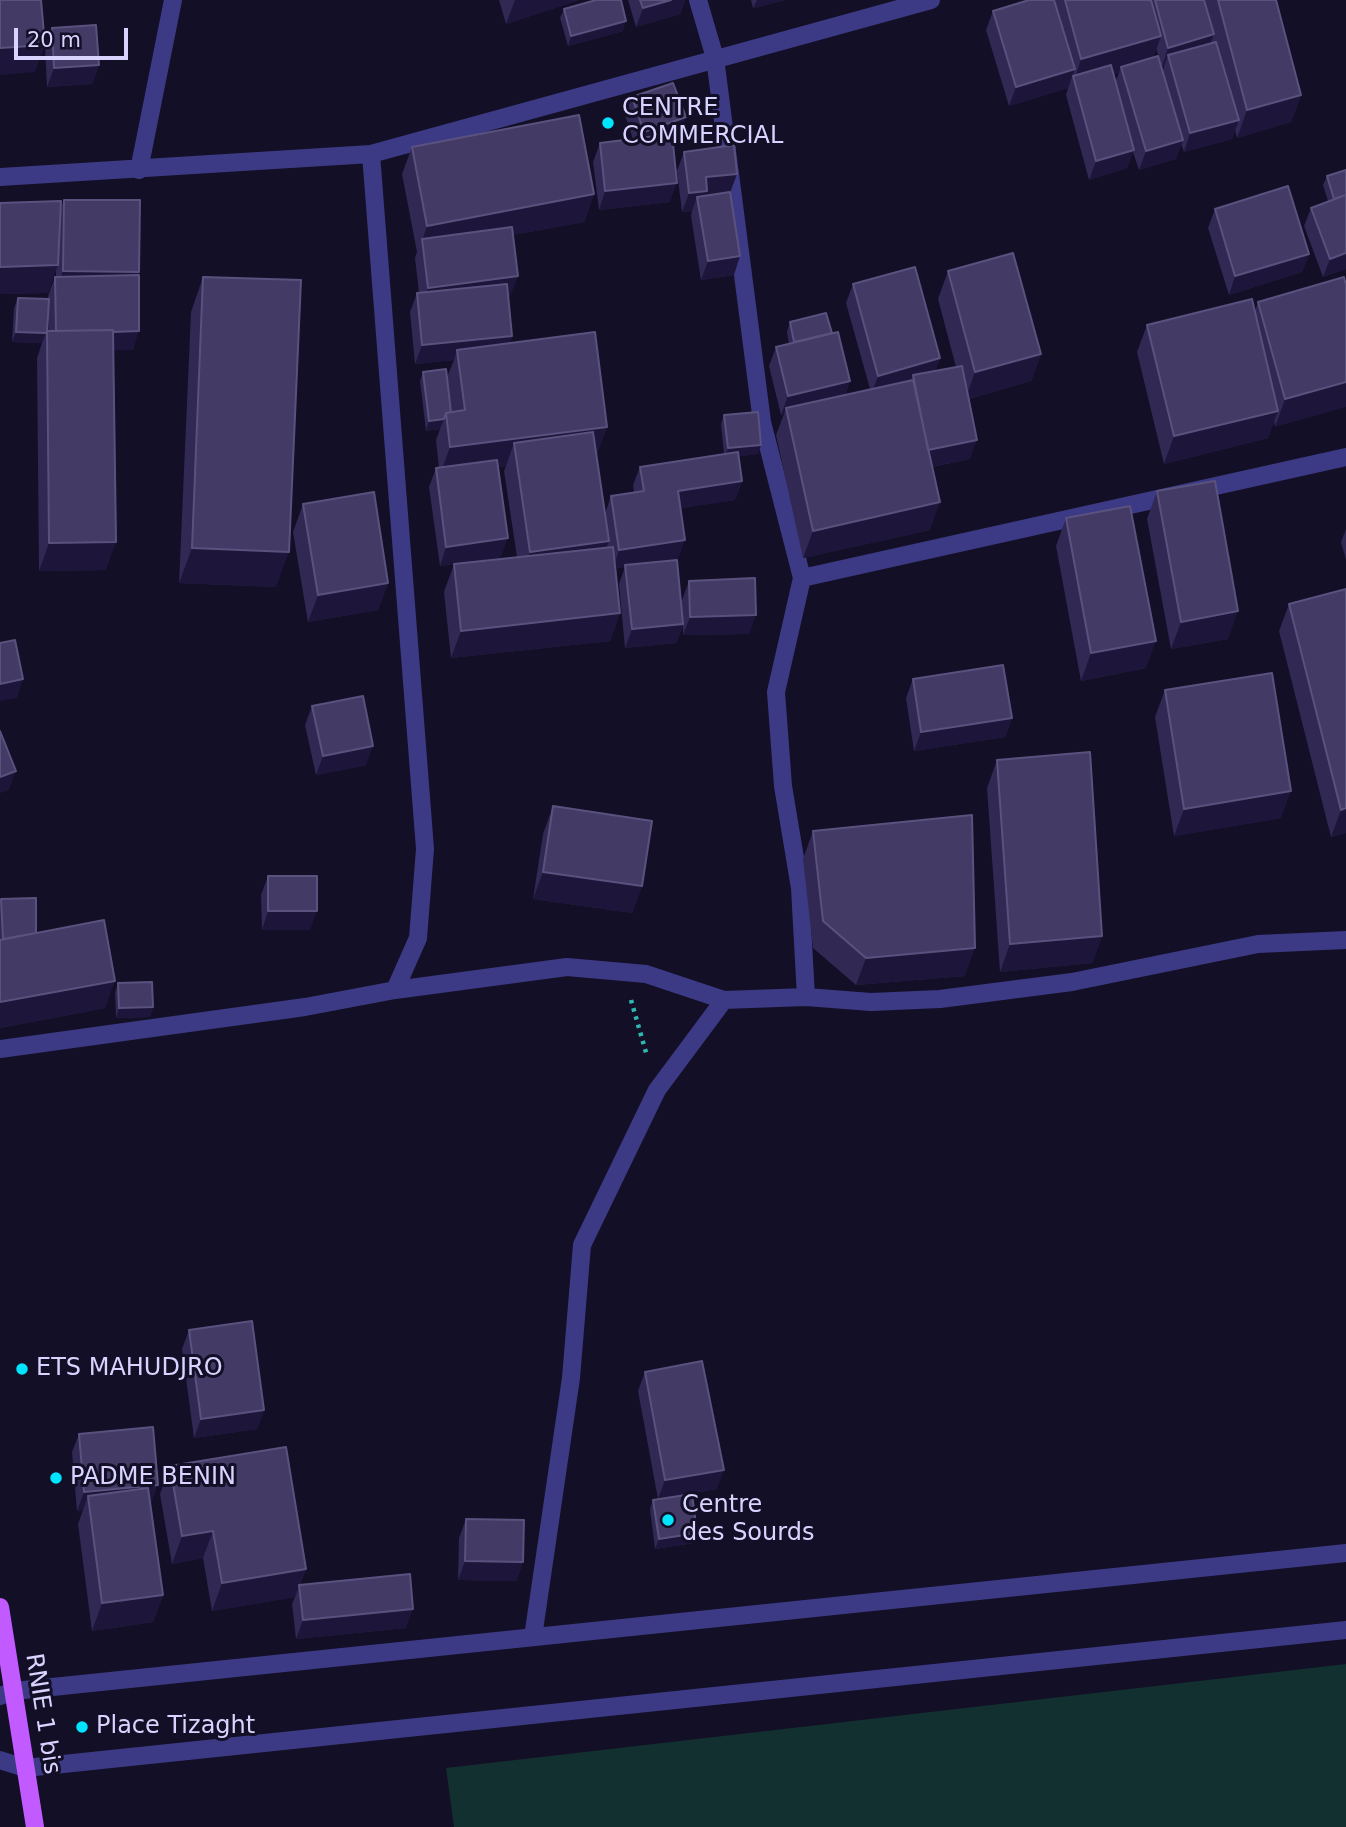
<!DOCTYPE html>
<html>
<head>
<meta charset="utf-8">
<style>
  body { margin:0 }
  #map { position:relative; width:1346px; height:1827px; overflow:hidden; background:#130f26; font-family:"DejaVu Sans",sans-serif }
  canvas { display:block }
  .scale { position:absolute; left:14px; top:28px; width:114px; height:32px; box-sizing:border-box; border:4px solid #d9d4ff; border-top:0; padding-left:9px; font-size:21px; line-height:24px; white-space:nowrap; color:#d9d4ff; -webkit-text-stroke:5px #130f26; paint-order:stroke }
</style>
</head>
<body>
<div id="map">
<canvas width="1346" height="1827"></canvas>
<div class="scale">20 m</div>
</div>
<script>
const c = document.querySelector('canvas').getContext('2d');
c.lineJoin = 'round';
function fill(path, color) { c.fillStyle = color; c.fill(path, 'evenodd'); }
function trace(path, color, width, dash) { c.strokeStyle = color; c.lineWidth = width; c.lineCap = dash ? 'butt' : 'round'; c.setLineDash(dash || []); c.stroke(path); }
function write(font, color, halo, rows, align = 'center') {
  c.font = font + ' "DejaVu Sans",sans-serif'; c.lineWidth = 6; c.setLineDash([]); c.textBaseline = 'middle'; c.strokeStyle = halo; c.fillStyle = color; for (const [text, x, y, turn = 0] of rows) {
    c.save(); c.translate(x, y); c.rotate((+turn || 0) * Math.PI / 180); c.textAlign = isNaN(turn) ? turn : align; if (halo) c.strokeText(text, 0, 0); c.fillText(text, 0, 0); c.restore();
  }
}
fill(new Path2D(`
  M1346,1664V1827H454L446,1768Z`), '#12302f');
trace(new Path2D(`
  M631,1000L647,1056`), '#2fb8b0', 4.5, [3.5, 5]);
trace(new Path2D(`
  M698,0L715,58L762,422L802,578L776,692L783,786L800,888L806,997
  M371,154L425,849L418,938L395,990
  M139,170L173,0
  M0,177L371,154L931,0
  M802,578L1346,457
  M0,1049L305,1007L395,990L567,967L646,974L724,1000L806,997L871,1002L940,999L1072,982L1258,944L1346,940
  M533,1637L571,1378L582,1245L657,1090L724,1000
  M0,1696L14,1691L1346,1553
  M0,1760L25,1768L1346,1630`), '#3d3a85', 18);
trace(new Path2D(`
  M0,1607L35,1827`), '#c25bff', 18);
fill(new Path2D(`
  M499,0H579L506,24Z
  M628,0H685L680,14L636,27Z
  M751,0H785L753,8Z
  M1029,0H1276L1301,95L1291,122L1237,138L1235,130L1232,139L1184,152L1181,144L1176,159L1139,170L1133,152L1127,168L1089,180L1066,95L1070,82L1068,88L1009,106L986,30L993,11ZM1156,48L1162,67L1164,66L1163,71L1153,57ZM1119,73L1115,82L1113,74Z
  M564,9L623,31L568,46L560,18Z
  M52,28L99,65L92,84L47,87L45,47Z
  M632,97L679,136L672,138L670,202L599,210L593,162L600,143L633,139L625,115Z
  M412,147L594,194L584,222L513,235L511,295L508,296L512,336L510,343L607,427L596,455L605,514L611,496L634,493L633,485L640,467L724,454L721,424L724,415L761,445L758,454L738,456L742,481L735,500L680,508L678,559L667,561L682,617V600L689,581L749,634L683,635V625L676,643L625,648L619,584L625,567L616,568L620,613L610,641L451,658L444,592L454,564L517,557L504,471L506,466L498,467L501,557L440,566L429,487L436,468H439L436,440L440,429L426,431L420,381L423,372L452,412L447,377L454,360L415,364L410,312L417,293H419L415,258L417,252L402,174Z
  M684,152L730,192L734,275L701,280L691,216L692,211L682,212L677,171Z
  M1346,170V269L1323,277L1304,226L1311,208L1328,201L1323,185L1327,176Z
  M64,200L137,275L133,350H113L106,570L39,571L37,358L42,343L12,342L14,308L18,298L48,299V296L55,277H56V269L48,293L0,294V203L60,210ZM48,306L49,331H47Z
  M1215,209L1309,254L1302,272L1229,295L1208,228Z
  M948,271L1041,354L1031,381L969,399L970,459L932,467L930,530L803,558L776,435L784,414L781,415L769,366L776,347L789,344L787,332L790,322L832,333L850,381L845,395L870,389L846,303L853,284L940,358L935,371L956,367L938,299Z
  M203,277L276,587L179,583L191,312Z
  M1344,277L1275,427L1274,421L1268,438L1164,464L1137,352L1147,325L1255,311L1258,302Z
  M1157,491L1228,639L1171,649L1147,519Z
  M303,504L388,583L378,610L308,622L293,532Z
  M1066,518L1146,668L1081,681L1056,546Z
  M1346,529V560L1341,542Z
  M1346,589V833L1331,837L1279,631L1289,604Z
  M913,679L1012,718L1005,737L914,751L906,698Z
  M1165,690L1281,818L1174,836L1155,717Z
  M312,706L366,765L316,775L305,725Z
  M997,760L1102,936L1092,963L1000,972L987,788Z
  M553,806L642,886L632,913L533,899L543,834Z
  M813,831L965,976L856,985L813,948L803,859Z
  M268,876L310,930H262L261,895Z
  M1,899L36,933L105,1008L0,1028V903Z
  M118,983L153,1007L150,1017L116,1018L115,993Z
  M189,1330L264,1410L257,1429L194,1438L182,1349Z
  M645,1372L717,1489L658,1499L638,1391Z
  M79,1434L151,1504L163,1595L153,1622L92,1631L78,1524L83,1510L77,1511L72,1452Z
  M170,1466L306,1569L300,1585L406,1628L296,1639L292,1604L295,1597L212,1611L203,1558L172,1564L160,1494Z
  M653,1500L694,1543L655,1549L650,1509Z
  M466,1519L523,1562L516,1581L458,1580L459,1538Z`), '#312854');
fill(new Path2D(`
  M515,0H579L506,24Z
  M671,0H685L680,14L636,27L643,8Z
  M757,0H785L753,8Z
  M626,21L623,31L568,46L571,36Z
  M1214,34L1207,53L1168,55L1164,66L1162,67L1168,48Z
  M1161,36L1151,64L1121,67L1119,73L1075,86L1074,81L1081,59Z
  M45,45L35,72L0,75V48Z
  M99,65L92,84L47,87L54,68Z
  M1075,69L1068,88L1009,106L1016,87Z
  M1301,95L1291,122L1237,138L1247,110Z
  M686,117L679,136L637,151L644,132Z
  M1239,120L1232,139L1184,152L1190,133Z
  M1183,140L1176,159L1139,170L1146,151Z
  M1134,150L1127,168L1089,180L1096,161Z
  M737,174L730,193L697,197L692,211L682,212L689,193L706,177Z
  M677,183L670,202L599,210L605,191Z
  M594,194L584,222L423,252L422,241L427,226Z
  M1346,253V269L1323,277L1330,259Z
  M1309,254L1302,272L1229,295L1235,276Z
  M740,256L734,275L701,280L708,261Z
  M58,265L48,293L0,294V267Z
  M63,271L139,272L132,291L56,290Z
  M518,276L511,295L421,307L428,288Z
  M139,331L133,350L49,352L56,333Z
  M16,332L46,333L42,343L12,342Z
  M512,336L506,355L457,350L454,360L415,364L422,345Z
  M1041,354L1031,381L965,400L975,372Z
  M940,358L933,377L913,375L910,384L871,395L878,376Z
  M850,381L843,400L786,408L784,414L781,415L788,396Z
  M1346,382V407L1275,427L1285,399Z
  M1278,411L1268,438L1164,464L1174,436Z
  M444,419L440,429L426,431L429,421Z
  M607,427L597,455L517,465L514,443L506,466L440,475L450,447Z
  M977,440L970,459L921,469L928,450Z
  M761,445L758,454L724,458L728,448Z
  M742,481L735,500L671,510L678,491Z
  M940,502L930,530L803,558L813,531Z
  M508,538L501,557L440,566L446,547Z
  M685,540L678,559L613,569L619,550Z
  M609,541L599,568L520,580L530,552Z
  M116,542L106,570L39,571L49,543Z
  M192,548L289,552L276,587L179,583Z
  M388,583L378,610L308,622L318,595Z
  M1238,611L1228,639L1171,649L1181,622Z
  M620,613L610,641L451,658L461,631Z
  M756,615L749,634L683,635L690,617Z
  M683,624L676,643L625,648L632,629Z
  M1156,641L1146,668L1081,681L1091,653Z
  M23,679L17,698L0,701V684Z
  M1012,718L1005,737L914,751L921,732Z
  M373,746L366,765L316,775L323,756Z
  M16,771L9,790L0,793V777Z
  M1291,791L1281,818L1174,836L1184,809Z
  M1346,808V833L1331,837L1341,810Z
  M543,872L642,886L632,913L533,899Z
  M268,911H317L310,930H262Z
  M1102,936L1092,963L1000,972L1010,944Z
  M975,948L965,976L856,985L866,958Z
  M115,981L105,1008L0,1028V1002Z
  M153,1007L150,1017L116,1018L119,1008Z
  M264,1410L257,1429L194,1438L201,1419Z
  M724,1470L717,1489L658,1499L665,1480Z
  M158,1485L151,1504L90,1510L88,1496L83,1510L77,1511L84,1492Z
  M213,1531L203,1558L172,1564L182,1536Z
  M697,1533L694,1543L655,1549L659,1539Z
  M465,1561L523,1562L516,1581L458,1580Z
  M306,1569L295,1597L212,1611L222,1583Z
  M163,1595L153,1622L92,1631L102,1603Z
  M413,1609L406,1628L296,1639L303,1620Z`), '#1d163a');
const building = new Path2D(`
  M0,0H41L45,45L0,48Z
  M596,0H621L626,21L571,36L564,9Z
  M640,0H671L643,8Z
  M1029,0H1054L1075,69L1016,87L993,11Z
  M1065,0H1151L1161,36L1081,59Z
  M1155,0H1204L1214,34L1168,48Z
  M1218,0H1276L1301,95L1247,110Z
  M96,25L99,65L54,68L52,28Z
  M1216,42L1239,120L1190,133L1168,55Z
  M1158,56L1183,140L1146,151L1121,67Z
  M1111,65L1134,150L1096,161L1073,76Z
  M673,83L686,117L644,132L632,97Z
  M579,115L594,194L427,226L412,147Z
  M672,134L677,183L605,191L600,143Z
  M734,145L737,174L706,177L707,191L689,193L684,152Z
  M1346,170V195L1334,199L1327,176Z
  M1288,186L1309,254L1235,276L1215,209Z
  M730,192L740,256L708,261L697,197Z
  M1346,195V253L1330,259L1311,208Z
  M64,200H140L139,272L63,271Z
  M61,201L58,265L0,267V203Z
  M512,227L518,276L428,288L422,239Z
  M1013,253L1041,354L975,372L948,271Z
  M915,267L940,358L878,376L853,284Z
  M139,275V331L113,332V330L56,331L55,277Z
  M203,277L301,280L289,552L192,548Z
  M1344,277L1346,285V382L1285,399L1258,302Z
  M507,284L512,336L422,345L417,293Z
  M18,298L49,299L47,333V331L46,333L16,332Z
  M1252,299L1278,411L1174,436L1147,325Z
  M826,313L832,333L794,342L790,322Z
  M113,330L116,542L49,543L47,331Z
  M595,332L607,427L450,447L446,413L465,410L457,350Z
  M838,332L850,381L788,396L776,347Z
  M962,366L977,440L928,450L913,375Z
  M446,369L451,412L446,413L444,419L429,421L423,372Z
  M913,380L940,502L813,531L786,408Z
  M758,412L761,445L728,448L724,415Z
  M593,432L609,541L530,552L514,443Z
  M738,452L742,481L678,491L685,540L619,550L611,496L644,491L640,467Z
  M497,460L508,538L446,547L436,468Z
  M1215,481L1238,611L1181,622L1157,491Z
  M374,492L388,583L318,595L303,504Z
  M1130,506L1156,641L1091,653L1066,518Z
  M613,547L620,613L461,631L454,564Z
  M677,560L683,624L632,629L625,565Z
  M755,578L756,615L690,617L689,581Z
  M1346,589V808L1341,810L1289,604Z
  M15,640L23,679L0,684V643Z
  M1003,665L1012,718L921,732L913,679Z
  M1272,673L1291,791L1184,809L1165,690Z
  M363,696L373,746L323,756L312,706Z
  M0,731L16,771L0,777Z
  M1090,752L1102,936L1010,944L997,760Z
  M553,806L652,821L642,886L543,872Z
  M972,815L975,948L866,958L823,921L813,831Z
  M268,876H317V911H268Z
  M36,898V933L3,939L1,899Z
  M104,920L115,981L0,1002V940Z
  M152,982L153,1007L119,1008L118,983Z
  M252,1321L264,1410L201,1419L189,1330Z
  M702,1361L724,1470L665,1480L645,1372Z
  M153,1427L158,1485L84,1492L79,1434Z
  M286,1447L306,1569L222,1583L213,1531L182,1536L170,1466Z
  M148,1488L163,1595L102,1603L88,1496Z
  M692,1494L697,1533L659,1539L653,1500Z
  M466,1519L524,1520L523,1562L465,1561Z
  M410,1574L413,1609L303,1620L299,1585Z`);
fill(building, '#433a66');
trace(building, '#5a527e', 2);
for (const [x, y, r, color] of [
  [608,123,7,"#00e5ff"],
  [22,1369,7,"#00e5ff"],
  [56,1478,7,"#00e5ff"],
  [668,1520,7,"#00e5ff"],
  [82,1727,7,"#00e5ff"]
]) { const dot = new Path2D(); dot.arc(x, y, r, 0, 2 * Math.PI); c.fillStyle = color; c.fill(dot); trace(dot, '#130f26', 2.5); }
write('24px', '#d9d4ff', '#130f26', [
  ["CENTRE",622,109],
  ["COMMERCIAL",622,137],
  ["ETS MAHUDJRO",36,1369],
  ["PADME BENIN",70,1478],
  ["Centre",682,1506],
  ["des Sourds",682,1534],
  ["Place Tizaght",96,1727]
], 'left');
write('24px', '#d9d4ff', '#130f26', [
  ["RNIE 1 bis",42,1714,81]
]);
</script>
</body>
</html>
